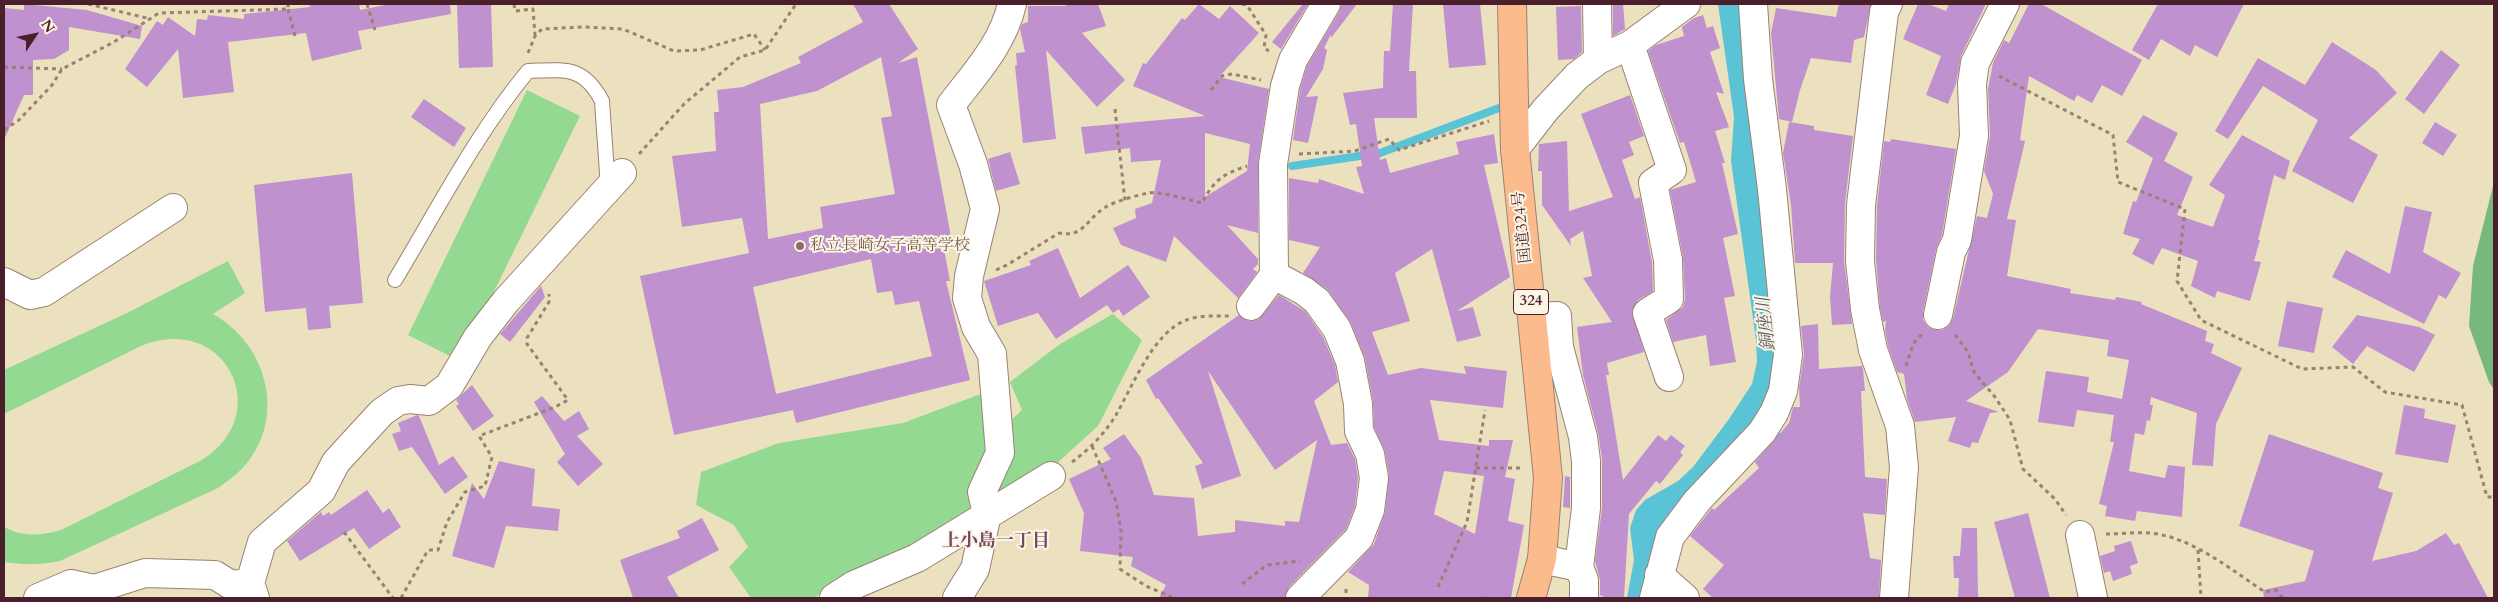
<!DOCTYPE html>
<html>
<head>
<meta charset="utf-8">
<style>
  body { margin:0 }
  #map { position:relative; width:2498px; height:602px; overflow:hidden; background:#ece1be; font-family:Cardo,serif }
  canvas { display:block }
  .frame { position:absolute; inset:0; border:5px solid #4a1f2b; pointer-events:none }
  .north { position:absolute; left:10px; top:10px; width:50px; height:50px; -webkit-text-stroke:4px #fcf5e5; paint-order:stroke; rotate:56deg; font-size:14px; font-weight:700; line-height:20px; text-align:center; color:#4a1f2b }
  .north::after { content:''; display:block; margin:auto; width:18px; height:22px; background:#4a1f2b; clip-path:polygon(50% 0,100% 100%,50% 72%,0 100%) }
</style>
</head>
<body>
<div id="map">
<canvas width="2498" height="602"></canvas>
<div class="frame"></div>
<div class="north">N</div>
</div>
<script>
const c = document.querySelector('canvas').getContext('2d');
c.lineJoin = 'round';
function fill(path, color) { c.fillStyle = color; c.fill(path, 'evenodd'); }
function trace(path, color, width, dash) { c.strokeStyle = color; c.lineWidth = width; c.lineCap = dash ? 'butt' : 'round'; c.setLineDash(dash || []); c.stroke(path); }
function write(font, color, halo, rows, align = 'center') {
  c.font = font + ' Cardo,"Noto Serif JP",serif'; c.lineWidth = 4; c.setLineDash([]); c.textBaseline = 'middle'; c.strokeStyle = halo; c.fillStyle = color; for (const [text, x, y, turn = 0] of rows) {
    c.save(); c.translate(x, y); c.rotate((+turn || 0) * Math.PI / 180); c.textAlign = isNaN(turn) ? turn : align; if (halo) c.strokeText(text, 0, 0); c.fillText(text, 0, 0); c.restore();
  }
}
fill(new Path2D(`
  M527,90L580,116L460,361L408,335Z
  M228,261L245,293L213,314C265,343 287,413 247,463C239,473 229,480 218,488L60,561C40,565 24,565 4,562V527C23,537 40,536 61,530L200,461C277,416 226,311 141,346L4,414V370L127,313Z
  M1113,314L1142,340L1098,426L1057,463L995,501L993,489L1009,422L1022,410L1010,382L1060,344Z
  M986,392L991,451L982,511L868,570L823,591L815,598H751L729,567L748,547L734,525L696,505L701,472L779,443L903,423Z`), '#94d992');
fill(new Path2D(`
  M2494,182V390L2489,382L2469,326L2473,266Z`), '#77b97c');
fill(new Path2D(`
  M1718,4H1746L1782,346L1773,424L1782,436L1827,582L1839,598H1831L1822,585L1777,439L1769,429L1721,466L1650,598H1627L1634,560L1630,528L1636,510L1645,500L1678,481L1693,467L1729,419L1752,384L1757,362L1756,340L1731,161L1734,117Z`), '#5ac3d6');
trace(new Path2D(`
  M1292,166L1380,153L1499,108`), '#5ac3d6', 8);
fill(new Path2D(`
  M24,4L87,10L142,26L140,39L69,27V50L54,59L33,60V95H24L4,140V8L24,10Z
  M309,4H359L360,10L390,4H450L451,14L358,31L362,49L312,61L306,33L228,42L234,92L183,98L178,49L147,87L125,69L157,21L163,25L168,17L195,36L197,19L207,20L208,15L244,19V14L310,7Z
  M457,4H491L493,67L459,68Z
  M853,4H889L918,49L898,63L917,57L953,247L944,249L950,281H946L970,380L796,423L793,410L674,435L640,276L749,253L742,218L682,227L672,156L716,151L714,112H719L717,90L743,87L801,63L798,57L863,22ZM881,57L892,116L881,118L895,194L820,207L823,228L768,239L760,104L817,91ZM871,259L877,293L892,291L895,305L919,301L932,356L776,394L753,287Z
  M1066,4H1098L1106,26L1082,33L1125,80L1097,107L1046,50L1056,139L1023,143L1015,66L1017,65L1016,53L1025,52L1020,29L1022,24L1028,22V6H1066Z
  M1199,4L1219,19L1230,6L1259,33L1219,77L1269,89L1258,162V233L1227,225L1258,259V264L1253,269L1257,272L1238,298L1174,236L1166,262L1121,245L1113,228L1136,218L1135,209L1152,203L1161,160L1131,162L1130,148L1085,154L1081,127L1205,116L1133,86L1143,63L1146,64L1182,18L1185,20ZM1205,133L1250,144L1247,171L1205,197Z
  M1303,4H1308L1281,49L1272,42Z
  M1342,4H1357L1331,38V34L1324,48L1327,50L1323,69L1306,97L1318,96L1308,143L1293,140L1300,90L1307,66L1339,12Z
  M1393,4H1413L1409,71H1416L1417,118H1374L1380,160L1386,158L1390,173L1459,154L1456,142L1494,134L1498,163L1484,165L1510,277L1457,311L1473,307L1481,336L1457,342L1432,249L1395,273L1410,321L1372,332L1388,375L1421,368L1466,374L1464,366L1507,371L1503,408L1430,400L1439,440L1489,446V440H1513L1505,477L1515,479L1508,521L1524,525L1511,598H1368L1369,585L1348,572L1374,544L1385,512L1389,475L1385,451L1374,427L1373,401L1365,358L1351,323L1327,289L1303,273L1320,247L1289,240V178L1318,183L1319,179L1364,194L1356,167L1362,166L1356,124L1350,125L1343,93L1383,88L1384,51H1390ZM1444,471L1484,476L1475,534L1434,514Z
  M1443,4H1480L1486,65L1449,68Z
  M1613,4H1623L1625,29L1613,36Z
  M1839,4H1871L1864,37L1854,40L1851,63L1811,58L1800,90L1792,122L1779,119L1771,33L1776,8L1836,17Z
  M1918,4H1928L1946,11L1949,4H1986L1961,56L1956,84L1948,104L1926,95L1941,56L1903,39Z
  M2029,4H2041L2142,60L2122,96L2102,85L2092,103L2077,95L2074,101L2029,76L2020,140L2025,141L2007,219L2016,220L2007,276L2071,289L2070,293L2115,300L2116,297L2142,302L2141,304L2207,331L2205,341L2214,344L2211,353L2242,368L2216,424L2213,466L2192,465L2197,413L2151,397L2150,405H2153L2150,421L2147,420L2144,435L2135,433L2129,471L2165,478L2168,465L2185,467L2182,517L2137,511L2135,521L2105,516L2107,506L2099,504L2114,442H2110L2114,415L2077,410L2074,427L2038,422L2046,371L2089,377L2087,392L2122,399L2129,360L2107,356L2109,340L2038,329L2008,372L1966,401L1999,412L1990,413L1978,443L1972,442L1970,448L1948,441L1956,417L1915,422L1907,399L1904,374L1897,372L1888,346L1885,330L1886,321L1883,322L1880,307L1876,260L1877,206L1884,141L1890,142L1891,139L1956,149L1942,235L1936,249L1923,312V320L1928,327L1935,330H1942L1949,326L1953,318L1977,216L1987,218L1993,194L1984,171L1990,136L1988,89L1993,63L2004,40L2009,43Z
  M2158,4H2244L2217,57L2195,45L2190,56L2161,39L2149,60L2132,50Z
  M1581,6L1582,52L1574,59L1558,60L1556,7Z
  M1703,15L1707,28L1713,26L1720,48L1710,52L1724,94L1716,92L1729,127L1715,131L1725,163H1722L1738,234L1723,238L1735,296L1724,298L1736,362L1710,366L1706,335L1673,342L1666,320L1683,307L1685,299L1683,257L1670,190L1696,182L1684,142L1680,143L1648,51L1656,45L1684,36L1682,27L1694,18Z
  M2332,42L2376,70L2397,93L2349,138L2378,155L2353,203L2292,171L2318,120L2263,86L2228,139L2215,131L2258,58L2305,85Z
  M2441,50L2460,65L2424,114L2405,99Z
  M1630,95L1644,136L1629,142L1634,155L1622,160L1635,199L1640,197L1652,262L1653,291L1638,300L1632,311L1644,352L1607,363L1609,375H1606L1623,480L1658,435L1666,441L1671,435L1685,446L1680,452L1683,455L1660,484L1656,481L1629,514L1624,598H1607L1600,595V580L1595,561L1602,508V459L1598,433L1583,375L1577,327L1612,322L1583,278L1592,276L1583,231L1570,239L1571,246L1542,205V171H1538L1539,144L1567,141L1569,211L1613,197L1581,114Z
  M424,99L466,128L454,147L411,117Z
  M2143,115L2178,133L2164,161L2193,177L2177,215L2213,227L2225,195L2209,185L2242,135L2290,161L2285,180L2274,175L2258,240H2260L2254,261L2261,262L2250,301L2217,291L2215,298L2191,286L2198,261L2162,248L2153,265L2132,254L2140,239L2123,234L2133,201L2136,202L2153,158L2126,142Z
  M1789,122L1814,126V130L1853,136L1845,203L1844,261L1852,324L1832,325L1830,297L1833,263H1795L1791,205L1783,153Z
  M2435,122L2457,135L2443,156L2422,143Z
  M1010,152L1020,184L996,191L988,159Z
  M352,173L363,303L329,306L331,328L308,330L306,308L265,312L254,185Z
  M2405,206L2432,212L2423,252L2461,273L2446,299L2439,295L2424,324L2332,277L2346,250L2390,274Z
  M1058,248L1080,298L1128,265L1150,297L1123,316L1119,309L1113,313L1107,305L1056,339L1038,313L998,326L984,281L1031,265L1029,261Z
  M541,286L545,297L510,342L500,334Z
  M1279,295L1306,312L1323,337L1335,365L1338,382L1314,401L1331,445L1347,443L1355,459L1358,478L1355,506L1346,529L1289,587L1285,598H1159L1166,585L1131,566L1133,557L1080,551L1084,513L1069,479L1111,459L1103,448L1124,434L1141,458L1154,495L1194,498L1198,536L1235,532V520L1285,526V521L1299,522L1317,440L1275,470L1208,371L1241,476L1202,489L1195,466L1203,463L1158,398L1156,399L1146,380L1239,315L1249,321L1258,320Z
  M2287,301L2323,308L2314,353L2278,346Z
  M2357,315L2419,327L2435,335L2414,372L2367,346L2353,364L2332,347Z
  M1818,324L1819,369L1862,366L1863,369L1865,391H1861L1865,477L1887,479L1885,515L1863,513L1870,558L1881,560L1879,598H1713L1703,589L1724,565L1690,536L1712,508L1714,510L1759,468L1755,462L1789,423L1793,407H1800L1799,388L1804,354L1801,326Z
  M472,385L494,416L473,431L456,406L459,404L456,400Z
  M542,396L564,421L579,411L589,429L577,436L603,464L578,486L557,462L565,454L534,402Z
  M2404,405L2425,409L2424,418L2456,425L2448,463L2395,454Z
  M417,415L419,416L439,465L453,456L468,477L445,494L412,447L399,451L392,434L401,431L398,423Z
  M2269,434L2383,473L2378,488L2393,493L2372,561L2416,551L2446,533L2454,545L2459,543L2488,598H2264L2263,590L2305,581L2314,551L2239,526Z
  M499,461L535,469L532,506L560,509L558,531L506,526L494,568L452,556L472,483L484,499Z
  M1565,476L1570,477V508L1563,507Z
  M367,490L383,513L389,508L401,527L369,549L354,528L300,561L287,541L321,512L323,516L329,512L331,515Z
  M2028,513L2050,598H2015L1994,522Z
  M702,518L719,550L667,577L679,598H633L620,560L680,538L677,531Z
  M1962,528H1977L1978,598H1958L1959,578H1954L1953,556H1960Z
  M2131,541L2138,563L2130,566L2132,574L2113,581L2110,571L2104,573L2100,556L2115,551L2114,546Z`), '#bf91ce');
const service = new Path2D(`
  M395,280C437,210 476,134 528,71C565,70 583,65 602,101L608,188`);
const minor = new Path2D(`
  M1597,4L1598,60
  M1888,4L1884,12L1861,205L1860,261L1865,309L1873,350L1900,426L1904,467L1894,598
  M1630,45L1672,170L1653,183L1668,260L1669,299L1647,313L1669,377
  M1515,149L1546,109L1577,76L1598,60L1630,45L1686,4
  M1274,275L1304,291L1317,301L1337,329L1350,361L1358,404L1359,431L1370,454L1374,478L1370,510L1359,538L1300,598
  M4,282L30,295L44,292L173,208
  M1251,306L1274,275L1273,164L1285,86L1293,60L1326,4
  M1938,315L1951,252L1957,240L1974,136L1972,84L1975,63L2005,4
  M1532,317L1557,316L1559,347L1583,437L1586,461V508L1579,567
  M2080,535L2093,598
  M1542,559L1579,567L1584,580V598
  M1659,575L1685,598
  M38,598L71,584L94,589L145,573L215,575L231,585L250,583
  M255,598L250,583L262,542L321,491L336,462L382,412L398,401L410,399L429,401L449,386L478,337L506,301L622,173
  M834,598L854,585L917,558L1051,476
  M957,598L975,569L987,514L982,492L1000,453L992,354L976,327L967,298L969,276L985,209L973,164L951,105C975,73 1003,44 1012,4
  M1654,598L1670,537L1697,501L1762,432L1774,413L1783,391L1788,355L1772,189L1758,79L1753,4`);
const trunk = new Path2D(`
  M1512,4L1515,149L1548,478L1542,559L1531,598`);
trace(service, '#9b8074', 16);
trace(minor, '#9b8074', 30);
trace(trunk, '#9b8074', 30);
trace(new Path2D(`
  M88,4L151,19
  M367,4L375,30
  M514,4L515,11L533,9L535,35
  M1242,4L1247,5L1266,35L1264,48L1269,51
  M288,9L295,36
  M528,53L535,36L542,29L584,27L623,29L674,51L700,50L754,34L765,50
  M4,67L62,69
  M1999,76L2113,135L2118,182L2185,209L2177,281L2201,320L2302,369L2353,367L2385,392L2462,405L2487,497H2494
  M1211,90L1222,76L1232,74L1261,80
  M1115,109L1125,201
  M4,130L19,120L52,85L62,69L114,42L159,13L288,9V4
  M639,154L684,104L740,57L765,50L796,4
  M1299,154L1355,151L1389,139L1399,150L1489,121
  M996,270L1007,265L1059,233C1083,238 1086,220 1104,208C1115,201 1135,196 1148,193C1160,191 1189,200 1202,203C1214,180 1223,174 1247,166
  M1955,335L1968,352L1974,372L1995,397L2010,420L2023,469L2055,499L2066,515
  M1906,366L1913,344L1922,334
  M1092,446L1116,501L1121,531L1120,569L1146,586L1174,598
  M1072,462C1089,450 1105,433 1116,415C1132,387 1153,334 1184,321C1197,315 1215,316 1229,316
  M1476,468H1521
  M344,532L393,598
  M2106,534C2120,534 2135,532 2149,533C2191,536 2231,570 2265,592L2276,590L2283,598
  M2198,550L2201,598
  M1242,584L1267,565L1300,561
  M1438,587L1467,522L1485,410
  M1346,589V598
  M401,598L428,550H438L447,522L465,492L485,486L492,457L479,436L555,407L568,400L527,344V338L549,302V294
  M1482,598H1484`), '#9b8074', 3, [4, 4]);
trace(service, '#fff', 14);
trace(minor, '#fff', 28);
trace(trunk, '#fbbb8d', 28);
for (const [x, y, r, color] of [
  [800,246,5,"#8d6e63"]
]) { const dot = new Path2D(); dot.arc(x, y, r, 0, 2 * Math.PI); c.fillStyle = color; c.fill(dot); trace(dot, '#fcf5e5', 2); }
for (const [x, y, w] of [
  [1531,302,35]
]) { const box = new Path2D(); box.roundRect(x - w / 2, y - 12.5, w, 25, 4); c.fillStyle = '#fcf5e5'; c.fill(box); trace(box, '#4a1f2b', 1); }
write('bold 15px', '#4a1f2b', null, [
  ["324",1531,302]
]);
write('16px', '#4a1f2b', '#fcf5e5', [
  ["国道324号",1523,227,-96]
]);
write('16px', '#785e54', '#fcf5e5', [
  ["私立長崎女子高等学校",810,246]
], 'left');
write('italic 18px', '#505867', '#fcf5e5', [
  ["銅座川",1767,324,-96]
]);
write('bold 18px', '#734764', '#fcf5e5', [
  ["上小島一丁目",996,542]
]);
</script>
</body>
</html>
